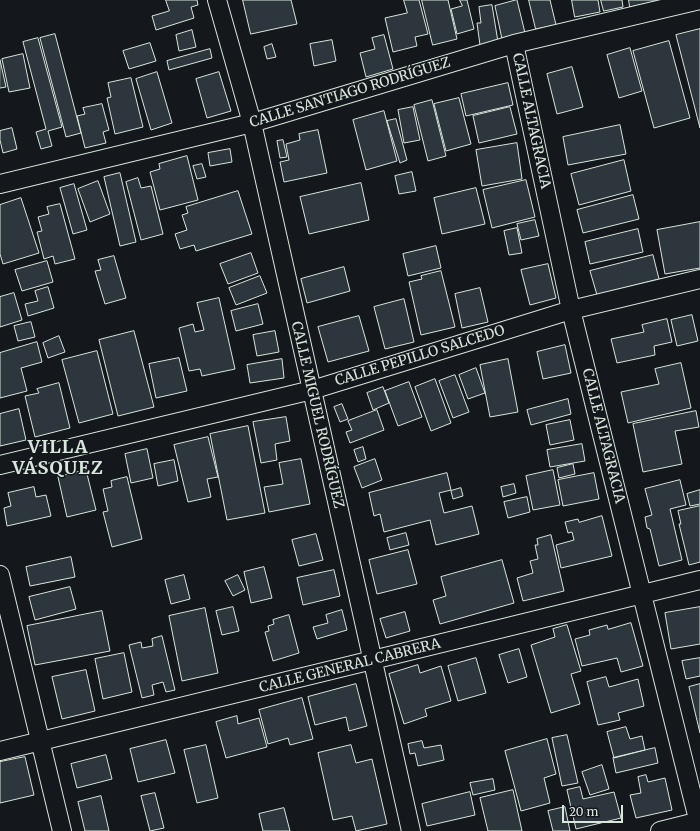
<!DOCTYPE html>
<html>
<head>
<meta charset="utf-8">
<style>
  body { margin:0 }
  #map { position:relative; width:700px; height:831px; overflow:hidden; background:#14181c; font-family:Merriweather,serif }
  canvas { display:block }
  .scale { position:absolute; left:562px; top:805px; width:61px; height:18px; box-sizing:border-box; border:2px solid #d8e6dc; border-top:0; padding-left:5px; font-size:12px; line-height:14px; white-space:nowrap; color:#d8e6dc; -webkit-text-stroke:3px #14181c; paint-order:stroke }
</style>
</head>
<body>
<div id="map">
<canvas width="700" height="831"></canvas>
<div class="scale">20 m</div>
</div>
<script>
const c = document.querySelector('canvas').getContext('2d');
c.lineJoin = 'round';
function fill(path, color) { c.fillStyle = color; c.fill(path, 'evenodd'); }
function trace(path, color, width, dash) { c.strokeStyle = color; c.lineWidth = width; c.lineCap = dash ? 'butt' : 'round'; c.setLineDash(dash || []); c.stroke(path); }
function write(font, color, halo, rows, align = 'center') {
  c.font = font + ' Merriweather,serif'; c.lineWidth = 3; c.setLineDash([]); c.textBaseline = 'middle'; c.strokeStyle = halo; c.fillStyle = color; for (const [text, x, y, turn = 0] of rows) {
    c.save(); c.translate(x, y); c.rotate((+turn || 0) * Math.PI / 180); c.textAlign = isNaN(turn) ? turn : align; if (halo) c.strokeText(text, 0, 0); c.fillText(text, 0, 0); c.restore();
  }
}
const building = new Path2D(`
  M166,0H197L198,5L191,7L194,18L156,30L152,16L169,11Z
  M243,0H291L297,24L251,34Z
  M404,0H419L428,34L415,37L417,46L393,52L385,18L407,13Z
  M422,0H448L457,39L433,45Z
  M460,0H467L474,29L457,34L451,9L462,6Z
  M517,0L525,33L502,39L495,6Z
  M529,0H550L556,25L536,29Z
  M572,0H598L600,12L575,17Z
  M601,0H622L623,7L604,11Z
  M629,0H663L630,7Z
  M492,5L498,42L480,45L477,23H481L479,7Z
  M700,29V128L676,35Z
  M192,30L196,47L179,51L176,35Z
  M55,34L81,133L66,137L40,38Z
  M384,35L393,69L366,77L360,53L375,49L372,38Z
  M38,38L62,127L48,131L52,146L41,149L36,132L46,129L23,42Z
  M332,40L336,61L314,66L310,44Z
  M669,41L690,118L654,128L633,51Z
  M150,43L156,61L129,69L123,51Z
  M272,44L276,57L267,59L264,47Z
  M630,48L642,91L619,98L607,55Z
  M210,49L212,58L169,70L167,61Z
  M23,54L30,88L9,92L2,59Z
  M0,60L6,87L0,88Z
  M572,67L583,107L557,114L547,74Z
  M157,72L172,123L151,130L136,79Z
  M219,72L231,111L207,118L196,79Z
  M131,78L143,127L115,134L107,98L111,97L108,83Z
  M508,83L513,105L466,116L461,94Z
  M459,98L471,144L446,151L434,104Z
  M432,100L446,156L428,161L414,105Z
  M102,104L109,130L103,132L106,143L85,148L77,116L85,114L83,108Z
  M413,107L420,140L404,143L398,110Z
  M510,107L517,134L479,143L473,116Z
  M384,111L397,161L366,170L353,120Z
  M396,119L407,160L400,163L387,121Z
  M620,125L626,154L568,165L563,137Z
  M12,128L17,149L3,153L0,140V131Z
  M318,130L327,173L284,182L280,162L289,160L286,144L300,140L299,134Z
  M283,140L287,157L280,158L277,141Z
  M517,143L522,179L482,186L476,150Z
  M230,149L232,162L210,166L208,153Z
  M187,156L198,200L160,210L150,172L160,169L159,164Z
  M624,160L631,191L579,205L571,174Z
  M202,164L206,177L197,179L193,166Z
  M412,172L416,191L399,194L395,176Z
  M120,173L136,242L120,246L104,177Z
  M138,178L141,188L151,186L163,234L141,240L126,182Z
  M526,180L535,217L492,228L483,190Z
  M98,181L110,214L90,222L78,189Z
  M361,183L369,220L309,234L300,197Z
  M74,184L87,230L73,234L60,188Z
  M476,188L485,224L442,234L434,198Z
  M238,191L252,234L196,251L194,245L180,249L175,234L187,230L182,215L188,213L186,207Z
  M633,195L639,219L583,233L577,210Z
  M21,198L39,253L3,264L0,254V205Z
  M60,204L75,259L55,264L53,256L44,259L37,232L42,231L38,217L49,214L47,207Z
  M535,220L539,236L521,240L517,224Z
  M700,222V268L665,274L657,230Z
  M517,228L522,253L509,255L504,231Z
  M638,229L643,252L590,264L585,242Z
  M436,246L441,268L408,276L403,254Z
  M251,253L258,273L228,284L220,264Z
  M653,255L659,279L597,295L590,271Z
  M114,256L126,298L105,304L95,271L101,270L98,260Z
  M47,261L53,282L22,291L15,270Z
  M548,264L556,298L530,305L521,270Z
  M344,267L350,291L307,303L301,279Z
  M441,271L455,327L421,335L409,282L422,279L421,276Z
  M260,276L267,293L236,305L229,288Z
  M48,287L54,308L28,316L25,304L38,301L35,291Z
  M480,288L488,322L462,328L455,294Z
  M14,293L22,320L0,327V297Z
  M219,298L235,369L202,376L200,369L189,371L179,328L193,324L195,332L204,330L197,303Z
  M404,299L414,342L385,349L374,307Z
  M258,304L263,324L236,331L231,311Z
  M692,315L698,341L677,346L671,320Z
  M359,316L369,351L328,362L318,327Z
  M667,319L672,342L654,346L655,355L617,363L611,339L644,332L642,325Z
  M31,322L35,337L18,341L14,326Z
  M134,331L154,407L118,416L99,340Z
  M275,331L279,352L257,356L253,335Z
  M59,336L65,352L48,358L43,343Z
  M37,342L42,362L21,368L27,391L0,398V353Z
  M565,345L571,373L543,379L537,352Z
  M97,351L113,414L79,423L62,360Z
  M179,358L187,391L156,398L149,364Z
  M282,359L284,378L250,383L247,365Z
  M508,359L518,412L490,417L480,365Z
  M681,363L691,408L628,423L621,392L659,384L655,369Z
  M476,368L485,393L468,399L459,375Z
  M455,375L469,412L453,418L439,381Z
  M435,379L451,423L431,431L415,387Z
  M409,382L422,417L398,426L385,391Z
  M59,383L70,428L35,437L25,396L39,393L37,389Z
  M383,387L389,403L373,410L367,393Z
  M568,399L571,414L531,425L527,410Z
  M342,404L348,419L340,422L334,407Z
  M19,409L26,440L0,446V414Z
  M377,410L384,430L350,443L346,432L352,430L348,421Z
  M696,411L699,427L675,431L682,464L643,472L633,424Z
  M286,417L290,441L275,444L277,460L261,463L253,422Z
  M570,420L574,440L550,445L546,425Z
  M248,426L265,513L227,520L210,434Z
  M208,437L218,477L207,479L211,497L188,502L174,445Z
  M582,444L585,461L550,467L547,450Z
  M363,447L366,459L358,462L354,450Z
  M147,449L153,478L131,483L125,454Z
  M301,459L310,504L269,512L264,487L283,484L279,463Z
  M375,459L382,480L362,488L354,467Z
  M174,460L178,481L158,486L154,464Z
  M573,464L575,474L559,478L557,468Z
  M86,470L96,510L67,517L58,477Z
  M553,470L560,505L533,510L526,476Z
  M447,473L451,490L439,493L444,513L472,506L479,534L436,545L430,520L384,532L380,514L374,516L369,493Z
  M594,473L599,499L563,506L558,480Z
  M127,477L142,539L112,547L103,512L108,511L103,489L112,487L111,481Z
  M680,480L686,505L670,509L682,560L659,566L650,529L647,528L645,517L652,515L645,489Z
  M514,484L516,493L503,497L501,487Z
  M34,487L36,497L46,495L51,516L7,526L4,508L11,506L8,493Z
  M461,488L463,496L453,499L451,491Z
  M700,490V504L690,506L687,494Z
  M527,497L530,512L508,518L504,502Z
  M700,506V562L689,565L679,524H681L678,511Z
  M602,516L612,556L561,568L556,545L574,540L572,532L568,533L565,522L578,519L579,522Z
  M406,533L409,545L390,550L387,538Z
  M316,534L323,560L299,566L292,540Z
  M551,535L564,591L523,601L517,578L533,573L530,561L538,559L535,545H538L537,539Z
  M408,550L417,584L377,594L369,560Z
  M71,557L75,577L30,586L26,567Z
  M502,560L514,603L440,624L433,600L446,596L441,577Z
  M264,567L272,598L251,603L244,572Z
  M334,570L340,596L303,605L297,578Z
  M184,575L190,599L171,604L165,580Z
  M238,575L245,590L233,596L225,581Z
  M70,587L76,609L35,620L29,597Z
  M233,607L239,631L222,635L216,611Z
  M700,607V644L671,649L665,613Z
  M205,608L218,673L182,681L169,616Z
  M342,610L347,630L317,639L313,627L328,623L326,615Z
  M102,611L110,651L35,665L27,626Z
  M405,612L410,631L386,638L380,619Z
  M289,615L299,653L273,661L265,632L269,631L268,626L274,624L273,620Z
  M631,623L643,666L621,672L617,658L582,666L575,639L590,635L589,630L607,625L608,629Z
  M567,625L581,671L571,674L580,704L551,713L531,645L555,637L553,629Z
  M162,636L175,690L166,692L163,682L152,685L154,695L142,698L129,645L141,642L142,648L153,646L152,639Z
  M519,649L527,677L508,683L499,655Z
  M124,653L132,692L103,699L95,659Z
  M476,658L486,693L458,701L448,666Z
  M700,658V676L686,679L682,661Z
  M418,665L420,673L441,666L451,701L425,709L427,716L404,724L389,674Z
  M86,670L95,711L62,719L52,677Z
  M606,677L609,687L638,679L644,706L618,713L620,720L598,725L587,682Z
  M356,684L367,726L349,731L346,717L315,725L308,697Z
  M700,684V733L689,687Z
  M302,698L313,739L290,745L288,738L268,744L259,710Z
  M237,716L238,724L259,718L267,747L226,758L216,722Z
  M626,727L630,739L642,736L645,750L614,758L607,732Z
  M567,735L578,783L562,786L552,738Z
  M547,739L556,774L544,778L550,803L521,811L505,751Z
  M166,740L175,773L138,782L130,749Z
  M422,741L424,748L441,745L444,760L418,766L415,753L410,754L408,744Z
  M206,745L218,798L197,803L184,750Z
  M351,745L356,763L372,759L387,824L356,831L352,816L333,820L318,753Z
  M655,748L658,763L616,773L613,758Z
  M106,755L112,779L77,788L71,764Z
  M25,757L34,795L0,803V762Z
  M602,765L609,789L590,795L582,772Z
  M646,775L648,782L665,778L672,810L636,818L630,795L641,793L638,777Z
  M493,779L495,790L473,795L470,783Z
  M580,787L583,799L614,792L621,818L576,829L567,790Z
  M513,790L522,831H488L480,798Z
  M470,792L475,815L427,826L422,804Z
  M155,793L164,828L150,831L141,796Z
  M101,796L109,831H85L78,802Z
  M565,807L570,831H553L548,811Z
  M284,808L290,831H263L259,814Z`);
fill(building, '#2c363c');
trace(building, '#d8e6dc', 1);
const minor = new Path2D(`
  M217,0L252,123L411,831
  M514,44L571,310L700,827
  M0,184L252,123L514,44L700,0
  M0,465L312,390L571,310L700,279
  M0,575L62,831
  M0,751L700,580
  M660,831L700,821`);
trace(minor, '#d8e6dc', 20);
trace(minor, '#14181c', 18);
write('14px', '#d8e6dc', '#14181c', [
  ["CALLE SANTIAGO RODRÍGUEZ",350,93,-17],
  ["CALLE ALTAGRACIA",531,121,78],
  ["CALLE PEPILLO SALCEDO",420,356,-17],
  ["CALLE MIGUEL RODRÍGUEZ",317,415,77],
  ["CALLE ALTAGRACIA",603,436,76],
  ["CALLE GENERAL CABRERA",350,666,-14]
]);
c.letterSpacing = '1px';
write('bold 18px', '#d8e6dc', '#14181c', [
  ["VILLA",58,448],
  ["VÁSQUEZ",58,469]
]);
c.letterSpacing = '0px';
</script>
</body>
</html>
